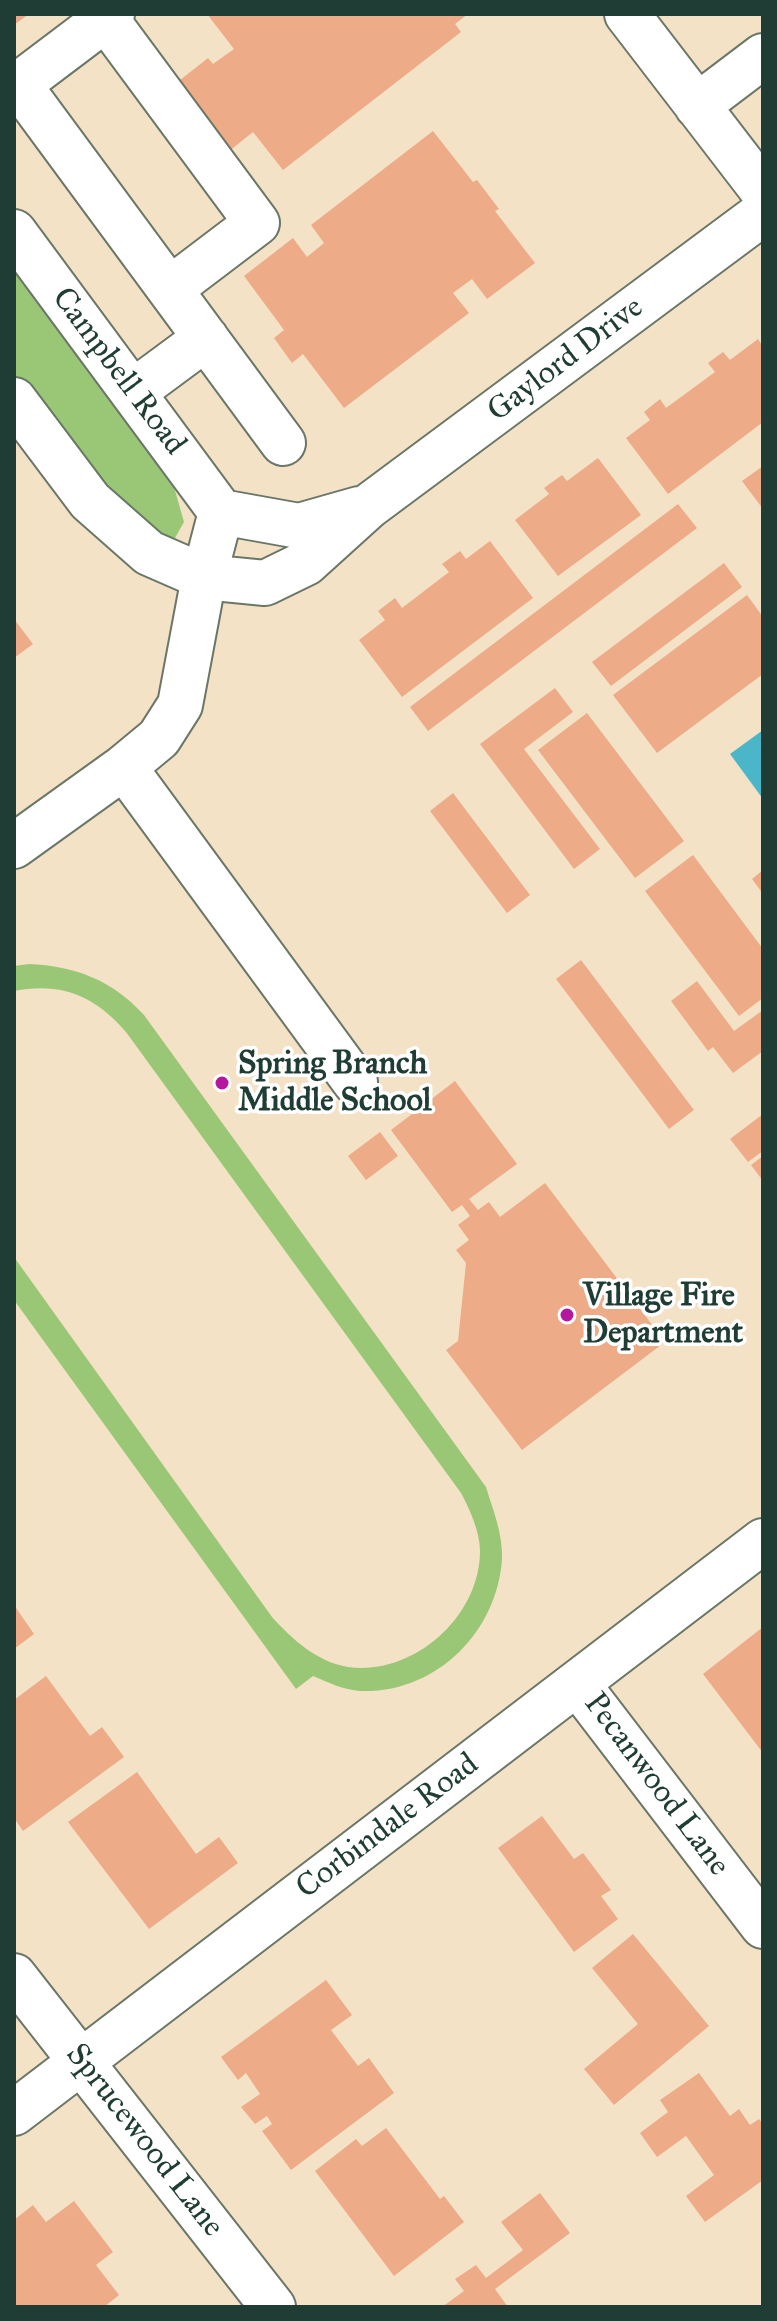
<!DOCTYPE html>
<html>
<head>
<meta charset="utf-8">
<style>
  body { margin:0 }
  #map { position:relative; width:777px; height:2321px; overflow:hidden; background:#f4e2c7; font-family:"IM FELL Great Primer",serif }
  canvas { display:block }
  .frame { position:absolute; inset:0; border:16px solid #1f3d34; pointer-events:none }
</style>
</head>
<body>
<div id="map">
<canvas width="777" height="2321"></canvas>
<div class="frame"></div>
</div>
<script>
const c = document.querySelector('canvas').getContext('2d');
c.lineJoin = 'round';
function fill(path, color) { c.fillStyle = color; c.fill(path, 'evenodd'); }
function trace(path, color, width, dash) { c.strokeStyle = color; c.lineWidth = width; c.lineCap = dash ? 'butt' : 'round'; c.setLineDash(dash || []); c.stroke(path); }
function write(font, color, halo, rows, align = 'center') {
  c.font = font + ' "IM FELL Great Primer",serif'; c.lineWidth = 7; c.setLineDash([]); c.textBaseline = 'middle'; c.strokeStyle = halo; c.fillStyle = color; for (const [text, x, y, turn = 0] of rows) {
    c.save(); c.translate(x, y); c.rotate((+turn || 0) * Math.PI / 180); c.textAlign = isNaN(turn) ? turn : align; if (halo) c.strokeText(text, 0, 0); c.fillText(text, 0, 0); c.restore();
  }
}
fill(new Path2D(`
  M14,259L150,441L174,487L184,522L175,538H162L132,524L14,379Z
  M29,964C75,966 112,980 144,1015L486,1487C493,1510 503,1534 502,1559C497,1633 435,1694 360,1691C344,1690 327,1682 313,1676L296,1689L14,1300V1257L272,1617C292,1639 317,1662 348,1667C413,1676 480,1617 480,1551C480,1532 470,1510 461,1493L126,1032C95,996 62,982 14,991V966Z`), '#99c775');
fill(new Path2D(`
  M763,730V799L730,754Z`), '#4bb6c7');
fill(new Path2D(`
  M14,14H29L14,25Z
  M207,14H468L455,24L461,32L283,170L253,132L228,152L175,84L208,58L213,64L234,49Z
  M433,131L473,182L477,180L499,209L495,211L535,263L487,299L472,279L453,293L469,313L344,408L303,354L292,363L274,338L284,330L244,276L293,238L307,257L324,243L311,225Z
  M758,339L763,347V422L668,494L626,438L650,420L644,412L660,399L666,408L715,372L708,363L723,352L730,360Z
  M598,458L641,515L558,576L515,520L549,494L544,488L562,475L567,481Z
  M763,466V509L742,481Z
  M678,504L697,528L428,731L410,707Z
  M490,541L533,598L402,697L359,640L385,620L378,611L395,598L402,608L449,572L442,564L460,551L466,559Z
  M724,563L742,587L611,686L592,662Z
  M747,595L763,617V674L657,753L613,695Z
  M14,619L33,644L14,658Z
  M555,688L573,712L524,749L600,849L574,869L480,744Z
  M587,713L684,841L635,878L538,750Z
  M453,793L530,895L507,913L430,811Z
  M693,855L763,949V998L739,1016L645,891Z
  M763,870V894L752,879Z
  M581,960L694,1110L669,1129L556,979Z
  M697,981L734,1031L763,1010V1051L733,1073L713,1047L708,1051L671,1001Z
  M455,1081L517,1164L469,1199L478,1210L489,1202L500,1217L545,1183L665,1342L522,1450L446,1350L458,1341L466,1263L456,1250L469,1240L458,1225L470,1216L462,1205L452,1212L391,1130Z
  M763,1114V1151L748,1162L730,1139Z
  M380,1132L398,1156L366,1180L348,1156Z
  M763,1156V1181L751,1165Z
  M14,1605L34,1634L14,1649Z
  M763,1627V1753L703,1674Z
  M46,1676L90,1736L102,1727L124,1757L23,1831L14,1818V1700Z
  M137,1772L196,1854L219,1837L238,1863L149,1929L68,1822Z
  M542,1816L574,1859L583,1853L611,1890L601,1896L618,1919L574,1952L498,1848Z
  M633,1934L709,2026L614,2105L584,2069L638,2024L592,1968Z
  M326,1980L352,2015L331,2030L358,2066L369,2058L394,2093L291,2170L262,2131L272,2124L267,2116L255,2124L241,2107L260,2094L246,2073L238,2080L221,2057Z
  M699,2073L730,2116L739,2109L750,2125L759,2119L763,2124V2180L705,2222L686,2196L714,2175L686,2136L657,2157L640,2133L668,2112L660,2100Z
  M386,2128L440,2199L444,2196L464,2222L394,2276L315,2171L356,2139L362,2146Z
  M540,2193L570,2233L495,2289L508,2307H442L464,2291L455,2279L476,2265L486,2278L523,2250L501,2222Z
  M74,2201L113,2252L96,2265L119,2295L104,2307H14V2220L33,2205L46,2222Z`), '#edab87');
const minor = new Path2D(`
  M627,14L763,191
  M106,19L257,223L170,289
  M19,85L283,443
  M14,88L112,14
  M697,106L763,56
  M14,232L221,512
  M133,392L206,338
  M14,400L90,501L149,553L204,577L265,583L306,563L369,506L763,213
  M221,512L299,526L359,509
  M124,767L355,1082
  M14,846L124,767L159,738L180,705L204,577L221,512
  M577,1683L763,1926
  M14,1976L273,2307
  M14,2113L763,1541`);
trace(minor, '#6a7767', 48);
trace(minor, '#fff', 44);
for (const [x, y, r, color] of [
  [222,1083,8,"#b5179e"],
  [567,1315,8,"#b5179e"]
]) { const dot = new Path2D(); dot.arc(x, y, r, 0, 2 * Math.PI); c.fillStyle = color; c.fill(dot); trace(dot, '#fff', 3); }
write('32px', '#1f3d34', '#fff', [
  ["Gaylord Drive",566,360,-37],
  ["Campbell Road",118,372,53],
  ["Pecanwood Lane",656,1785,53],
  ["Corbindale Road",388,1827,-37],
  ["Sprucewood Lane",144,2141,52]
]);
write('bold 32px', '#1f3d34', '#fff', [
  ["Spring Branch",238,1065],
  ["Middle School",238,1102],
  ["Village Fire",583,1297],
  ["Department",583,1334]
], 'left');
</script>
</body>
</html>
